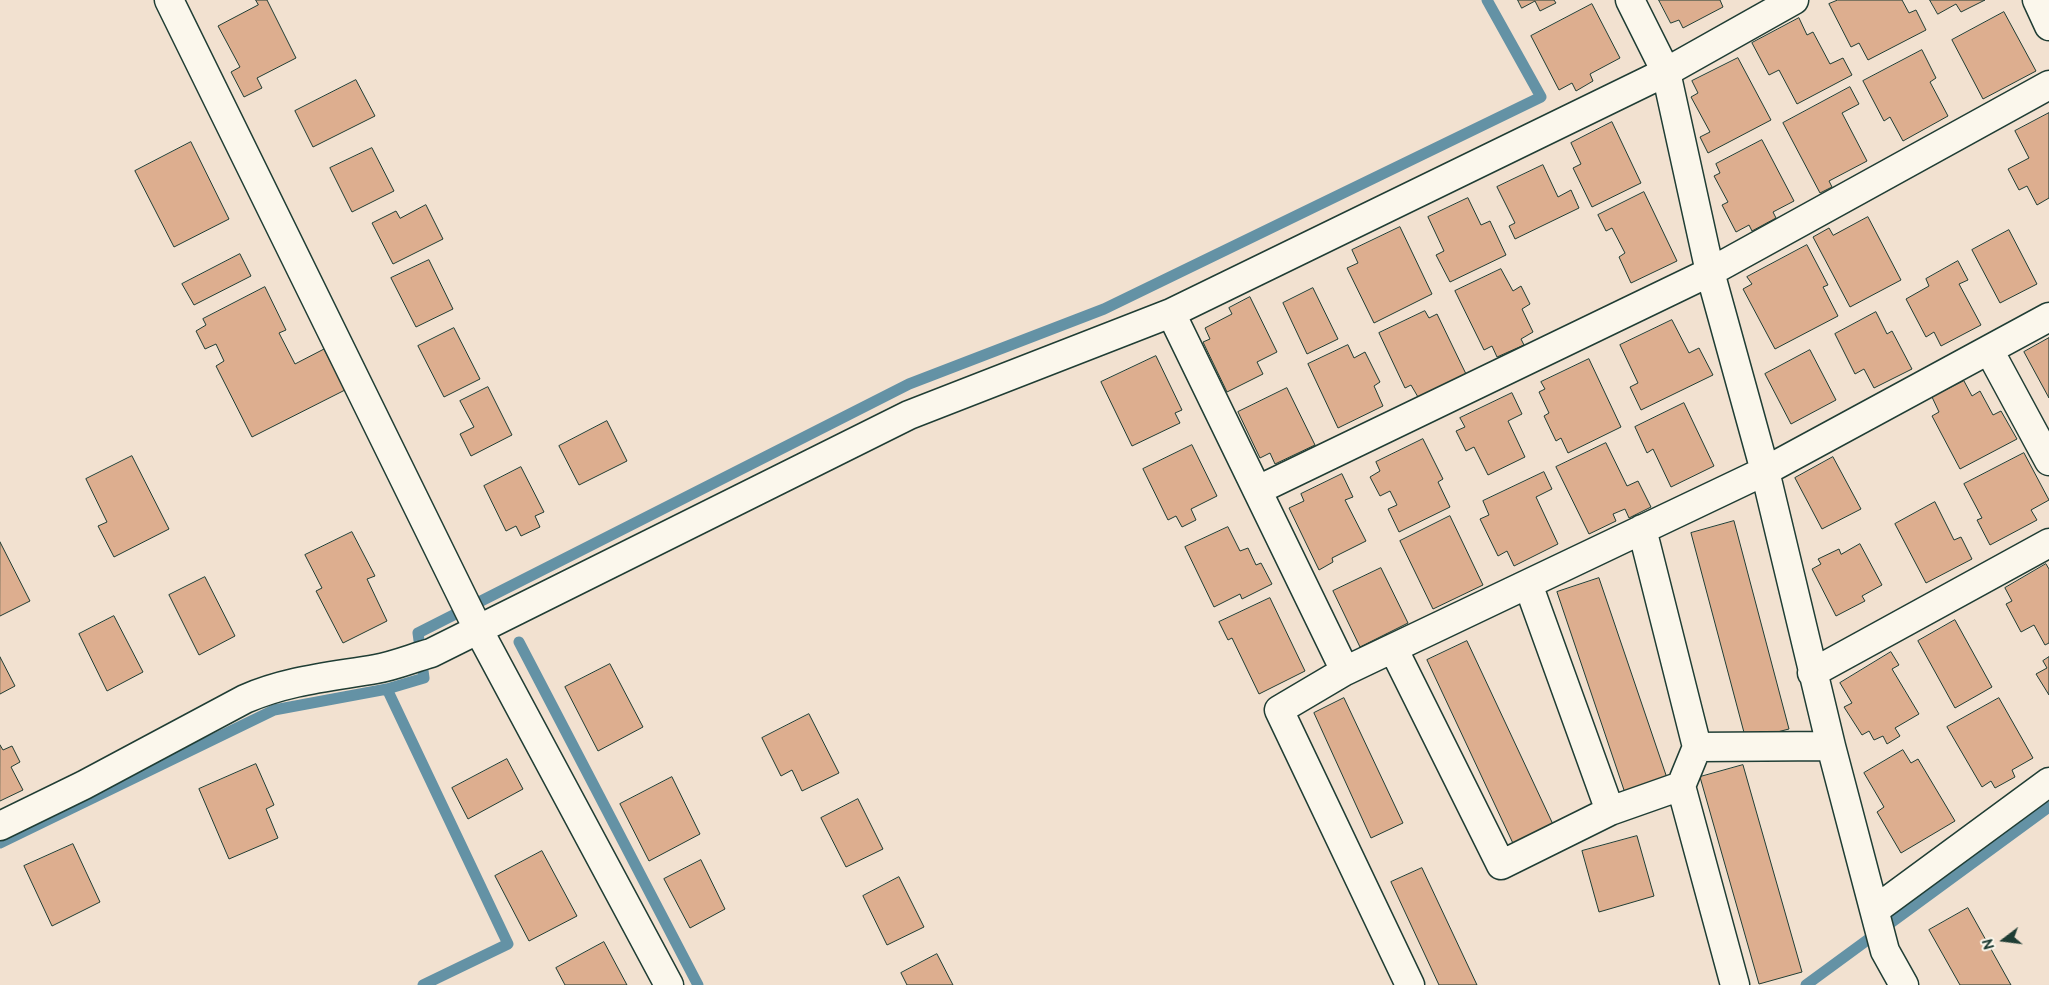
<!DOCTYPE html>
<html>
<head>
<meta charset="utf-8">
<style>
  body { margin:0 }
  #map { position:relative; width:2049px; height:985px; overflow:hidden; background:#f2e1d0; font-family:"Balsamiq Sans",sans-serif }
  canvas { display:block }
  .north { position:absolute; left:1979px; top:915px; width:50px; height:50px; -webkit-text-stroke:4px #fbf7ec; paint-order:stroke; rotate:255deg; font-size:14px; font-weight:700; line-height:20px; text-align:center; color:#1f3d34 }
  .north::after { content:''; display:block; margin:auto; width:18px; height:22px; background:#1f3d34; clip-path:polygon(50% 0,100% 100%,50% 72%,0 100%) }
</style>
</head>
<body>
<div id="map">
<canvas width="2049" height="985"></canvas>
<div class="north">N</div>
</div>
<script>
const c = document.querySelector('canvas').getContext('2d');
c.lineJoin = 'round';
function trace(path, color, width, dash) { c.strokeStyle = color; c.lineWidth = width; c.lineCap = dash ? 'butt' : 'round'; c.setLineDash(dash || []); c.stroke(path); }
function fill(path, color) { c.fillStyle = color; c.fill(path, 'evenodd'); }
trace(new Path2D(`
  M519,642L698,985
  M387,689L508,944L423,985
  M0,843L274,710L387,689L424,678L418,633L909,384L1104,309L1541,97L1487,0
  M1806,985L2049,807`), '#6492a5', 11);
const building = new Path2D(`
  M256,0H267L296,58L257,78L262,88L244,97L231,72L240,67L218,26L258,5Z
  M1518,0H1554L1556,3L1540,11L1535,1L1522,8Z
  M1659,0H1720L1723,7L1683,28L1679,20L1671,23Z
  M1838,0H1902L1909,13L1916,10L1926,30L1868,60L1859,43L1851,47L1829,4Z
  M1930,0H1985L1961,12L1956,4L1938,14Z
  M1592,4L1620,58L1590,74L1593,81L1576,91L1572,83L1559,90L1531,36Z
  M2004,12L2036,71L1983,99L1952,40Z
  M1799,18L1807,35L1813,32L1830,64L1843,58L1852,75L1797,104L1779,70L1769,75L1752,43Z
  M1922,50L1936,78L1930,82L1948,116L1903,141L1890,117L1884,121L1863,81Z
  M1738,58L1771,120L1708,153L1700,137L1710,132L1691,97L1698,93L1692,81Z
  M356,80L375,116L313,147L295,111Z
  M1850,87L1859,104L1842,113L1867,161L1829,181L1832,187L1820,193L1783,123Z
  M2049,113V198L2037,205L2027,186L2019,190L2008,169L2029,158L2015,131Z
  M1612,122L1641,183L1592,207L1573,168L1581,164L1571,143Z
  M1762,140L1794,201L1773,212L1776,218L1752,231L1749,225L1736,232L1722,205L1728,202L1714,176L1720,173L1716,164Z
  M191,142L229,219L174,247L135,171Z
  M372,148L394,191L352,212L330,168Z
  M1543,165L1558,197L1571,190L1579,208L1515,239L1509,226L1515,223L1497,187Z
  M1644,192L1677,261L1631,283L1619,257L1625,253L1612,228L1606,231L1598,215Z
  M1468,198L1481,225L1490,221L1506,255L1450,282L1436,255L1444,251L1428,217Z
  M426,205L443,239L393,264L372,223L396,211L400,218Z
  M1868,217L1901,280L1850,307L1813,237L1829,228L1833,235Z
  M1400,227L1432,294L1374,323L1347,268L1358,263L1352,250Z
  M2009,230L2037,284L2000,303L1972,250Z
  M1807,245L1828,285L1823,287L1838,316L1775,349L1743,289L1752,284L1747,277Z
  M240,254L251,276L194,305L182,284Z
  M429,260L453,309L416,327L391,278Z
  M1958,261L1968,280L1959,284L1981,325L1941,346L1934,332L1926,337L1906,299L1929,286L1926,279Z
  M1501,269L1513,291L1521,286L1530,304L1522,309L1533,332L1521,339L1524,345L1497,357L1492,346L1484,350L1455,291Z
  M265,287L286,330L279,333L295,364L324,349L345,390L252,437L216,366L224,361L216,344L205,349L196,331L206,325L203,319Z
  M1313,288L1338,339L1307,354L1283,303Z
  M1250,297L1277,352L1257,362L1263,374L1227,392L1203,342L1210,339L1205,328L1232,314L1229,308Z
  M1425,311L1429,318L1437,314L1466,374L1418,397L1411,385L1405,388L1379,333Z
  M1876,312L1887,334L1892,331L1912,369L1874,388L1864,369L1855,374L1835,334Z
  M1672,320L1689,353L1699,348L1713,375L1641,410L1630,387L1638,383L1620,345Z
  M454,328L480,379L444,397L418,346Z
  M2049,338V398L2024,352Z
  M1348,345L1354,358L1365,352L1380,382L1374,386L1383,406L1338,428L1308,364Z
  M1810,350L1836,400L1791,424L1765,374Z
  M1156,356L1182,410L1175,413L1180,423L1132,446L1101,382Z
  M1589,359L1621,427L1568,453L1561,438L1556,441L1544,416L1549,413L1539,392L1545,389L1541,382Z
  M1964,381L1972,396L1980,391L1993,415L2001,411L2017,439L1960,469L1932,416L1939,412L1932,397Z
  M488,387L512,435L471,456L460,434L474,427L460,401Z
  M1287,388L1315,445L1275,464L1270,453L1260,458L1238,412Z
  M1512,393L1522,414L1508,421L1525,457L1488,475L1474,447L1466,451L1456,431L1465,427L1460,418Z
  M1684,403L1714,466L1671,487L1653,449L1647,453L1635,427Z
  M607,421L627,461L579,485L559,446Z
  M1423,439L1443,479L1438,482L1450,507L1399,532L1388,509L1397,505L1390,491L1380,496L1370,477L1380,471L1376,462Z
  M1606,443L1627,486L1638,481L1651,507L1629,518L1625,509L1613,514L1616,521L1589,534L1556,467Z
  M1192,445L1217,496L1191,509L1196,520L1182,527L1176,516L1168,520L1143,469Z
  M2024,453L2049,500L2031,510L2037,520L1990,545L1977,520L1982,518L1964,484Z
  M132,456L169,529L114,557L98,526L107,522L86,479Z
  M1833,457L1861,509L1822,529L1795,478Z
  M521,467L544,512L535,516L540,527L521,536L516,526L506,531L484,486Z
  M1544,472L1552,489L1536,497L1558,544L1514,566L1507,551L1498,556L1480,519L1489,515L1483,501Z
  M1342,474L1353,497L1345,500L1366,541L1332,558L1333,562L1319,570L1289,508L1304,501L1301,494Z
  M1935,502L1954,540L1961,537L1972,559L1926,583L1895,524Z
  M1450,516L1483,585L1433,609L1400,541Z
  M1734,521L1789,729L1746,740L1691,533Z
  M1228,527L1240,551L1248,548L1256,565L1261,563L1272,584L1242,599L1240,594L1214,607L1185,547Z
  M352,532L375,576L367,579L387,621L343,643L316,591L322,588L305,555Z
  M0,542L30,601L0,616Z
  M1860,544L1882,585L1862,596L1865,601L1836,616L1812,569L1821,564L1818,559L1839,549L1841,554Z
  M2046,564L2049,569V643L2045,645L2034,625L2021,632L2006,604L2012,601L2005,588Z
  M1381,568L1408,623L1360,647L1333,591Z
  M205,577L235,636L199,655L169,595Z
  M1599,578L1668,781L1626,796L1557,592Z
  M1270,598L1305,671L1259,694L1232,638L1228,640L1219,622Z
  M114,616L143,672L107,691L79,634Z
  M1955,620L1992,687L1955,708L1918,641Z
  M1467,641L1558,835L1518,854L1427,660Z
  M1891,652L1899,665L1892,669L1919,714L1895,728L1900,736L1887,744L1883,736L1874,740L1869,731L1862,735L1844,707L1852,703L1840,683Z
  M0,657L15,686L0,694Z
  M2049,657V695L2036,674L2047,668L2043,661Z
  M610,664L643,727L598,751L565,687Z
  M1344,698L1403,823L1371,838L1314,713Z
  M1999,698L2033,758L2012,770L2015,777L1995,788L1991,781L1982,787L1947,727Z
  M809,714L839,773L802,791L792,770L781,776L762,738Z
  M0,745L3,750L12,746L20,762L11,767L23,790L0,801Z
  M1903,750L1911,763L1918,759L1955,821L1901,853L1877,812L1884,807L1864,773Z
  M507,759L523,789L468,819L452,788Z
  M256,764L274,805L266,809L278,838L229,859L199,789Z
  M1743,765L1802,972L1759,984L1700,777Z
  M672,777L700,834L649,861L620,804Z
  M858,799L883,849L846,867L821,818Z
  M1637,836L1654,896L1599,912L1582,851Z
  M73,844L100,902L52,926L24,866Z
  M542,851L577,916L529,941L495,876Z
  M701,860L725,909L690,928L664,879Z
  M1422,868L1477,985H1439L1391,882Z
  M899,877L924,927L887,945L863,896Z
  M1968,908L2011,985H1960L1929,930Z
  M604,942L627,985H565L556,968Z
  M937,954L953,985H907L901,973Z`);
fill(building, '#ddae8f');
trace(building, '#1f3d34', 1);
const street = new Path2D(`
  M169,0L478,629L669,985
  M1630,0L1666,72L1710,272L1765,471L1831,746L1885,951L1904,985
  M2037,0L2049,26
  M1171,313L1345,671L1765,471L2049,317
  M1989,350L2049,461
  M1258,490L1710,272L2049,85
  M1642,529L1697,747L1681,786L1735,985
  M1528,584L1610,811
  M1393,648L1501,865L1610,811L1681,786
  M1345,671L1279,710L1410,985
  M1812,673L2049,543
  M1697,747L1831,746
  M0,826L84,785L245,699C289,680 330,677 376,669C394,666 413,658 431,653L909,415L1171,313L1666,72L1794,0
  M1875,910L2049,782`);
trace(street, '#1f3d34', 31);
trace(street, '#fbf7ec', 28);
</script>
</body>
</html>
